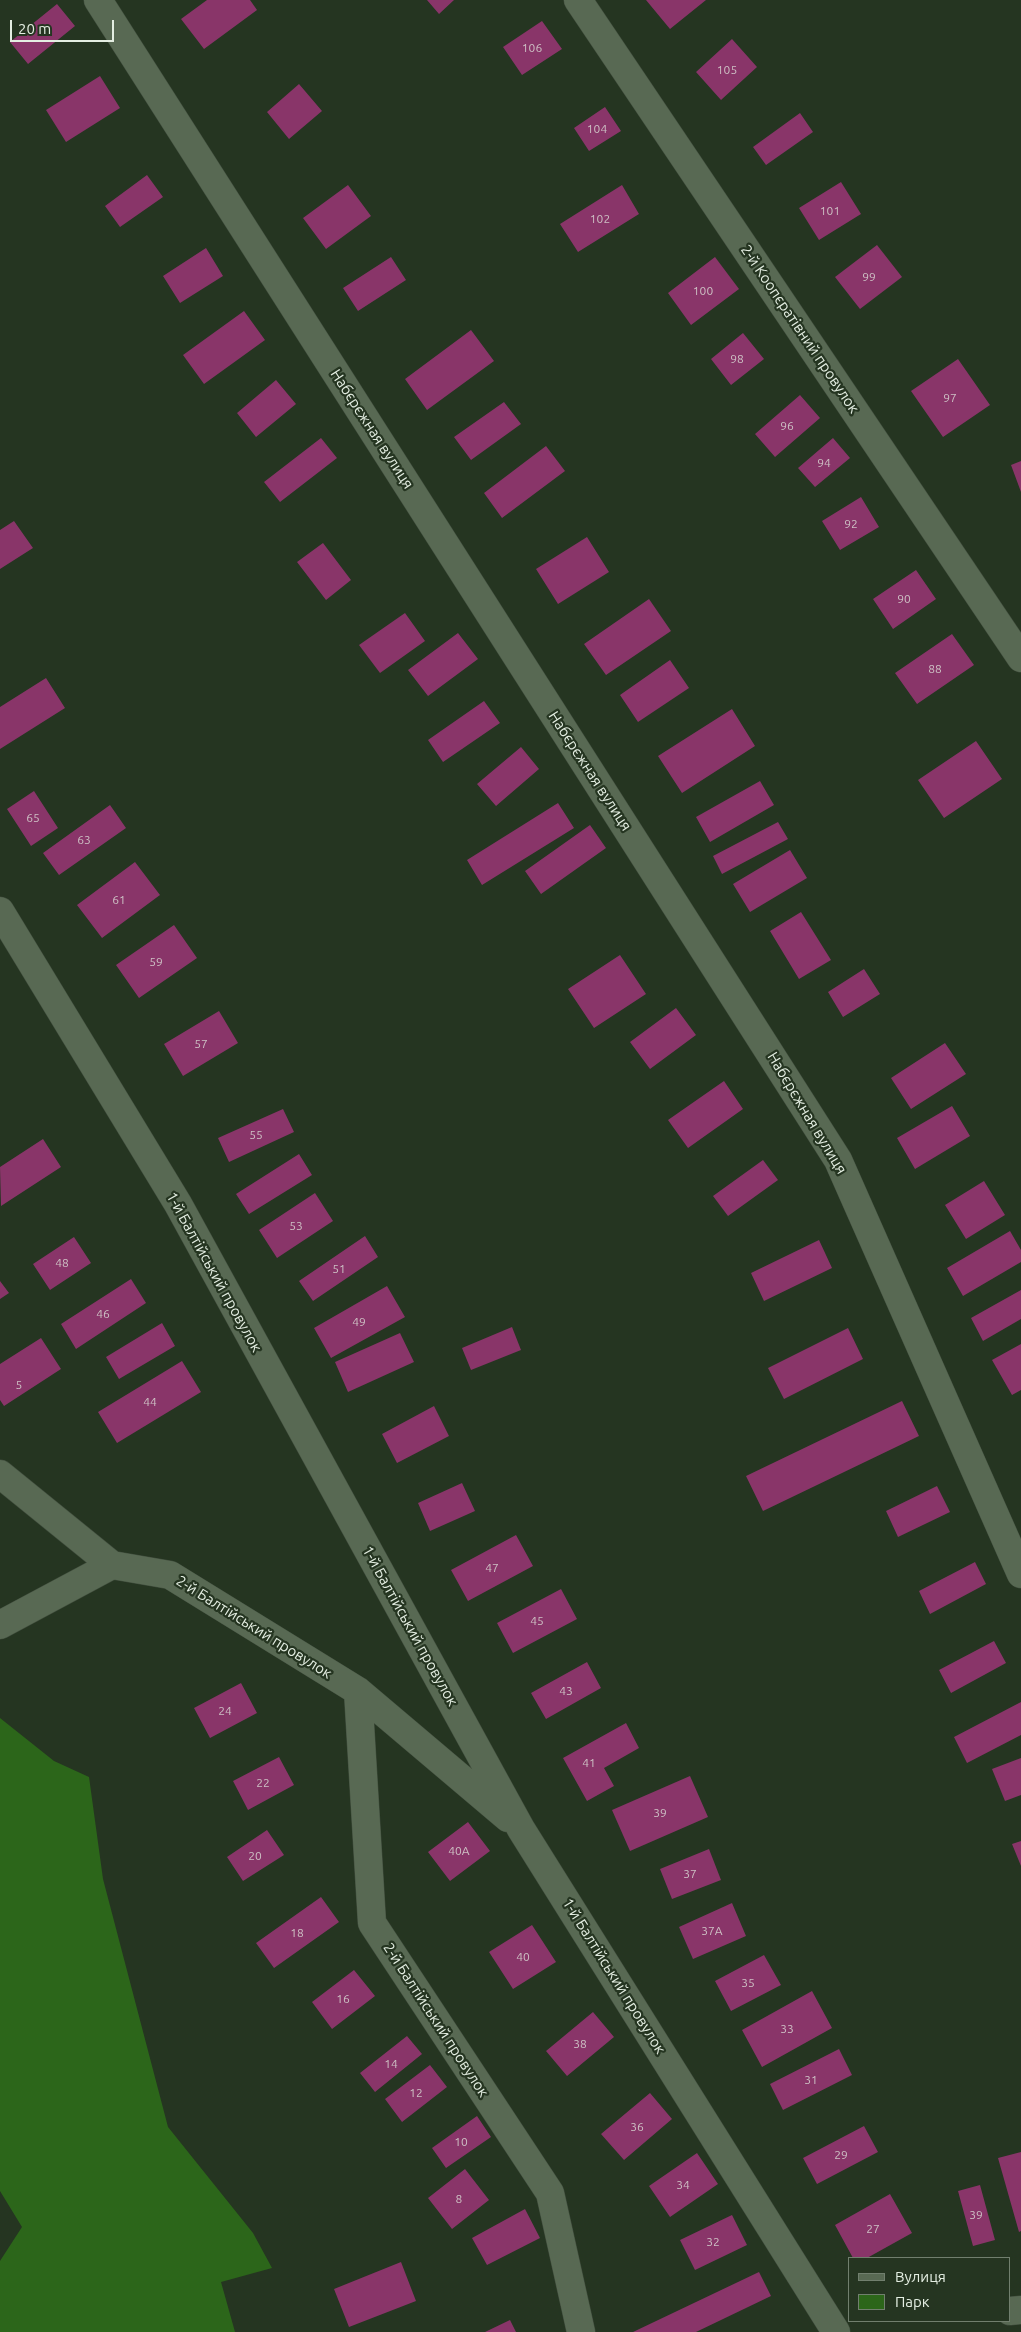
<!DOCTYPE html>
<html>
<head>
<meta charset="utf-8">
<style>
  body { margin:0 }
  #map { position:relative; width:1021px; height:2332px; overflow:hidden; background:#253521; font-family:Ubuntu,sans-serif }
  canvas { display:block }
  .legend { position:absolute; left:848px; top:2257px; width:162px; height:65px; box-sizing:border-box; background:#253521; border:1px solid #717f6e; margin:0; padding:6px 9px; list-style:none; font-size:15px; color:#e4eee2 }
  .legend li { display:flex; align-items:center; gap:10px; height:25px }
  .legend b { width:25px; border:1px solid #717f6e }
  .scale { position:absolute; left:10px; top:20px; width:104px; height:22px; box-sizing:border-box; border:2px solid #e4eee2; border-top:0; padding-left:6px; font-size:15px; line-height:18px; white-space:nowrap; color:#e4eee2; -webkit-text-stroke:4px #253521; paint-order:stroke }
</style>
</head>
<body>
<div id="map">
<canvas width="1021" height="2332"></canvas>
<ul class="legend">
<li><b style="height:6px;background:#586953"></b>Вулиця</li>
<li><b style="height:14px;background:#2c661a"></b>Парк</li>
</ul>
<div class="scale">20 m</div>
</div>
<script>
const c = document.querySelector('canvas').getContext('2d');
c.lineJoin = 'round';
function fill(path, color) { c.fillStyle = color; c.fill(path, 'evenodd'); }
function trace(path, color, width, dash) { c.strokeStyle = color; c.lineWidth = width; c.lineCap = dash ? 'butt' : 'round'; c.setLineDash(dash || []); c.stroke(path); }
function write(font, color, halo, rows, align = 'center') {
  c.font = font + ' Ubuntu,sans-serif'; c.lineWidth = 4.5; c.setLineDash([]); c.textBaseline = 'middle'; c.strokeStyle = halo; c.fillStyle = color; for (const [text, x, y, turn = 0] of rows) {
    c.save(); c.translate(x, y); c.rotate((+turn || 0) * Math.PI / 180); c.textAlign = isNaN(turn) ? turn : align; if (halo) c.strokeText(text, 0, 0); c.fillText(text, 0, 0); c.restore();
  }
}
fill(new Path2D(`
  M0,1718L54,1761L89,1777L103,1879L168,2127L253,2233L272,2268L221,2282L235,2332H0V2261L22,2227L0,2191Z`), '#2c661a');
fill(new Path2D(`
  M207,0H250L257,10L204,49L181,19Z
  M427,0H454L439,14Z
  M646,0H706L670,29Z
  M57,4L75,26L28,64L10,42Z
  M542,21L562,49L522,75L503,47Z
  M732,39L757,67L721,100L696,72Z
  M100,76L120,108L66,142L46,110Z
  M299,84L322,111L289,139L267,112Z
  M605,107L621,131L589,151L574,128Z
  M800,113L813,132L766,165L753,147Z
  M147,175L163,197L120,227L105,206Z
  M841,182L861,214L819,240L799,208Z
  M348,185L371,216L326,249L303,218Z
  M622,185L639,214L578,252L560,224Z
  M877,245L902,277L860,309L835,277Z
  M206,248L223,276L180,303L163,276Z
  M391,257L406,280L358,311L343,288Z
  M715,257L739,289L691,325L668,293Z
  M244,311L265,340L204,384L183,355Z
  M471,330L494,361L427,410L405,379Z
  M743,333L764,359L731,385L711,359Z
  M958,359L990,405L943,437L911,391Z
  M276,380L296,404L256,437L237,413Z
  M800,395L820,418L775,457L755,434Z
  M504,402L521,424L471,460L454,437Z
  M321,438L337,458L280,502L264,482Z
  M833,438L850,458L815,487L798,468Z
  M546,446L565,471L502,518L484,493Z
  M1021,461V492L1011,465Z
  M861,497L879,527L840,550L822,521Z
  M14,521L33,548L0,569V530Z
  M587,537L609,572L558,604L536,569Z
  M323,543L351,580L326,600L297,562Z
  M916,570L936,599L893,629L873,599Z
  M649,599L671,631L606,675L584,644Z
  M405,613L425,641L380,673L359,645Z
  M458,633L478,659L428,696L408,670Z
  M952,634L974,665L917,704L895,673Z
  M670,660L689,688L638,722L620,695Z
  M46,678L65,708L0,749V707Z
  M484,701L500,723L443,762L428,740Z
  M732,709L755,746L682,793L658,756Z
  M976,741L1002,779L944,818L918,780Z
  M521,747L539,769L496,806L477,784Z
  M760,781L774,805L710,842L696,817Z
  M34,791L58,828L31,846L7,809Z
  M558,803L574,828L482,885L467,860Z
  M110,805L126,828L59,875L43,853Z
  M778,822L788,839L722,874L713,856Z
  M590,825L606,848L541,894L525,871Z
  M790,850L807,878L750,912L733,884Z
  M135,862L160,895L102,938L77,905Z
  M801,912L831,960L799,979L770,931Z
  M174,925L197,958L139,998L116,965Z
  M620,955L646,994L594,1028L568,989Z
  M864,969L880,994L843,1017L828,992Z
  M676,1008L696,1035L650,1069L630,1042Z
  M219,1011L238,1043L183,1076L164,1044Z
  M945,1043L966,1074L911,1109L891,1078Z
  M724,1081L743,1109L688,1148L668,1120Z
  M952,1106L970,1136L915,1169L897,1138Z
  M283,1109L294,1132L229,1162L218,1138Z
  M43,1139L61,1167L1,1206L0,1167Z
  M299,1154L312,1175L249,1214L236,1194Z
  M763,1160L778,1180L728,1216L713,1196Z
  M984,1181L1005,1215L966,1239L945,1205Z
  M315,1193L333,1221L277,1258L259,1230Z
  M1010,1231L1021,1250V1262L963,1296L947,1268Z
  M365,1236L378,1257L313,1301L299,1281Z
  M74,1237L91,1263L50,1290L33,1264Z
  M819,1240L832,1268L764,1301L751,1273Z
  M131,1279L146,1303L76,1349L61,1324Z
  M0,1281L9,1293L0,1299Z
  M387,1286L405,1317L331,1358L314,1328Z
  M1021,1290V1319L983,1341L971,1318Z
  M162,1323L175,1346L119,1379L106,1357Z
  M512,1327L521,1350L471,1370L462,1348Z
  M848,1328L863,1359L784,1399L768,1368Z
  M400,1333L414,1362L348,1392L335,1362Z
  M41,1338L61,1369L4,1406L0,1400V1364Z
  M1021,1344V1390L1012,1395L992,1360Z
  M182,1361L201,1392L117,1443L98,1412Z
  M902,1401L919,1436L763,1511L746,1476Z
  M434,1406L449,1436L397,1463L382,1434Z
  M462,1483L475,1511L430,1531L418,1503Z
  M937,1486L950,1512L898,1537L886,1511Z
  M516,1535L533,1566L468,1601L451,1570Z
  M975,1562L986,1584L930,1614L919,1591Z
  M561,1589L577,1619L513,1653L497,1623Z
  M994,1641L1006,1663L951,1693L939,1670Z
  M587,1662L601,1688L546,1719L531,1693Z
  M241,1683L257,1713L210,1738L194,1708Z
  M1021,1702V1735L967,1763L954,1737Z
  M626,1723L639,1748L604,1768L614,1786L587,1801L563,1758Z
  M279,1757L294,1785L248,1810L233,1781Z
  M1021,1758V1795L1005,1801L992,1769Z
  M690,1776L708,1817L630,1851L612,1810Z
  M468,1822L490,1851L450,1881L428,1852Z
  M267,1830L284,1855L243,1881L227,1857Z
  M1021,1841V1866L1012,1844Z
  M709,1849L721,1880L672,1899L660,1869Z
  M321,1897L339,1922L274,1968L256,1943Z
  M732,1903L746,1936L693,1959L679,1927Z
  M532,1925L556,1962L513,1989L489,1952Z
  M764,1955L781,1985L731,2011L715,1981Z
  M354,1970L375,1996L332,2029L312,2002Z
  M812,1991L832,2028L762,2067L742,2030Z
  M593,2012L614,2037L567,2076L546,2051Z
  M407,2036L422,2054L375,2092L360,2073Z
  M839,2049L852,2075L783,2110L770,2084Z
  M430,2065L447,2087L402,2122L385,2099Z
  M650,2093L672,2119L624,2160L601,2134Z
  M477,2116L491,2137L446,2168L432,2148Z
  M864,2126L878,2152L817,2184L803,2158Z
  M1021,2152V2231L1019,2232L998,2158Z
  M697,2153L718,2184L670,2217L649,2186Z
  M465,2169L489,2200L452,2229L428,2198Z
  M980,2185L995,2240L973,2246L958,2191Z
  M890,2194L912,2233L867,2258H853L835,2225Z
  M525,2209L540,2238L487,2265L472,2238Z
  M732,2215L747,2245L695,2270L680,2240Z
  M401,2262L416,2301L349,2327L334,2289Z
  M759,2272L771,2296L696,2332H633Z
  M510,2320L516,2332H485Z`), '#893569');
const minor = new Path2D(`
  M98,0L838,1160L1021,1574
  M578,0L1021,658
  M0,911L178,1204L521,1829L836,2332
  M0,1474L112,1565L170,1575L358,1691L508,1818
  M0,1625L112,1565
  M358,1691L372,1923L550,2193L581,2332
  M1010,2311L1021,2310`);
trace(minor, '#414e3e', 29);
trace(minor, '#586953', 28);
write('12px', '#cdc0c4', null, [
  ["106",532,48],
  ["105",727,70],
  ["104",597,129],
  ["101",830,211],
  ["102",600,219],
  ["99",869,277],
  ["100",703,291],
  ["98",737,359],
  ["97",950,398],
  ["96",787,426],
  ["94",824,463],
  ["92",851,524],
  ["90",904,599],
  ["88",935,669],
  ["65",33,818],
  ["63",84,840],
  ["61",119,900],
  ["59",156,962],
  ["57",201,1044],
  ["55",256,1135],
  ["53",296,1226],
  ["48",62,1263],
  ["51",339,1269],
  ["46",103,1314],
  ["49",359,1322],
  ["5",19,1385],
  ["44",150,1402],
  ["47",492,1568],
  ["45",537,1621],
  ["43",566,1691],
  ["24",225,1711],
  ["41",589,1763],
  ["22",263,1783],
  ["39",660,1813],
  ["40А",459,1851],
  ["20",255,1856],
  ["37",690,1874],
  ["37А",712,1931],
  ["18",297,1933],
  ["40",523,1957],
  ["35",748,1983],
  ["16",343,1999],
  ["33",787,2029],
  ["38",580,2044],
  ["14",391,2064],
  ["31",811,2080],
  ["12",416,2093],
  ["36",637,2127],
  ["10",461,2142],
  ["29",841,2155],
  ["34",683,2185],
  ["8",459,2199],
  ["39",976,2215],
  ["27",873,2229],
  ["32",713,2242]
]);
write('15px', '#e4eee2', '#253521', [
  ["2-й Коопєратівний провулок",800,329,56],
  ["Набєрєжная вулиця",372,429,57],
  ["Набєрєжная вулиця",590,771,57],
  ["Набєрєжная вулиця",807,1113,59],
  ["1-й Балтійський провулок",214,1272,61],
  ["1-й Балтійський провулок",410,1626,61],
  ["2-й Балтійський провулок",254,1627,32],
  ["1-й Балтійський провулок",614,1976,58],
  ["2-й Балтійський провулок",436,2020,57]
]);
</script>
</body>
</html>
